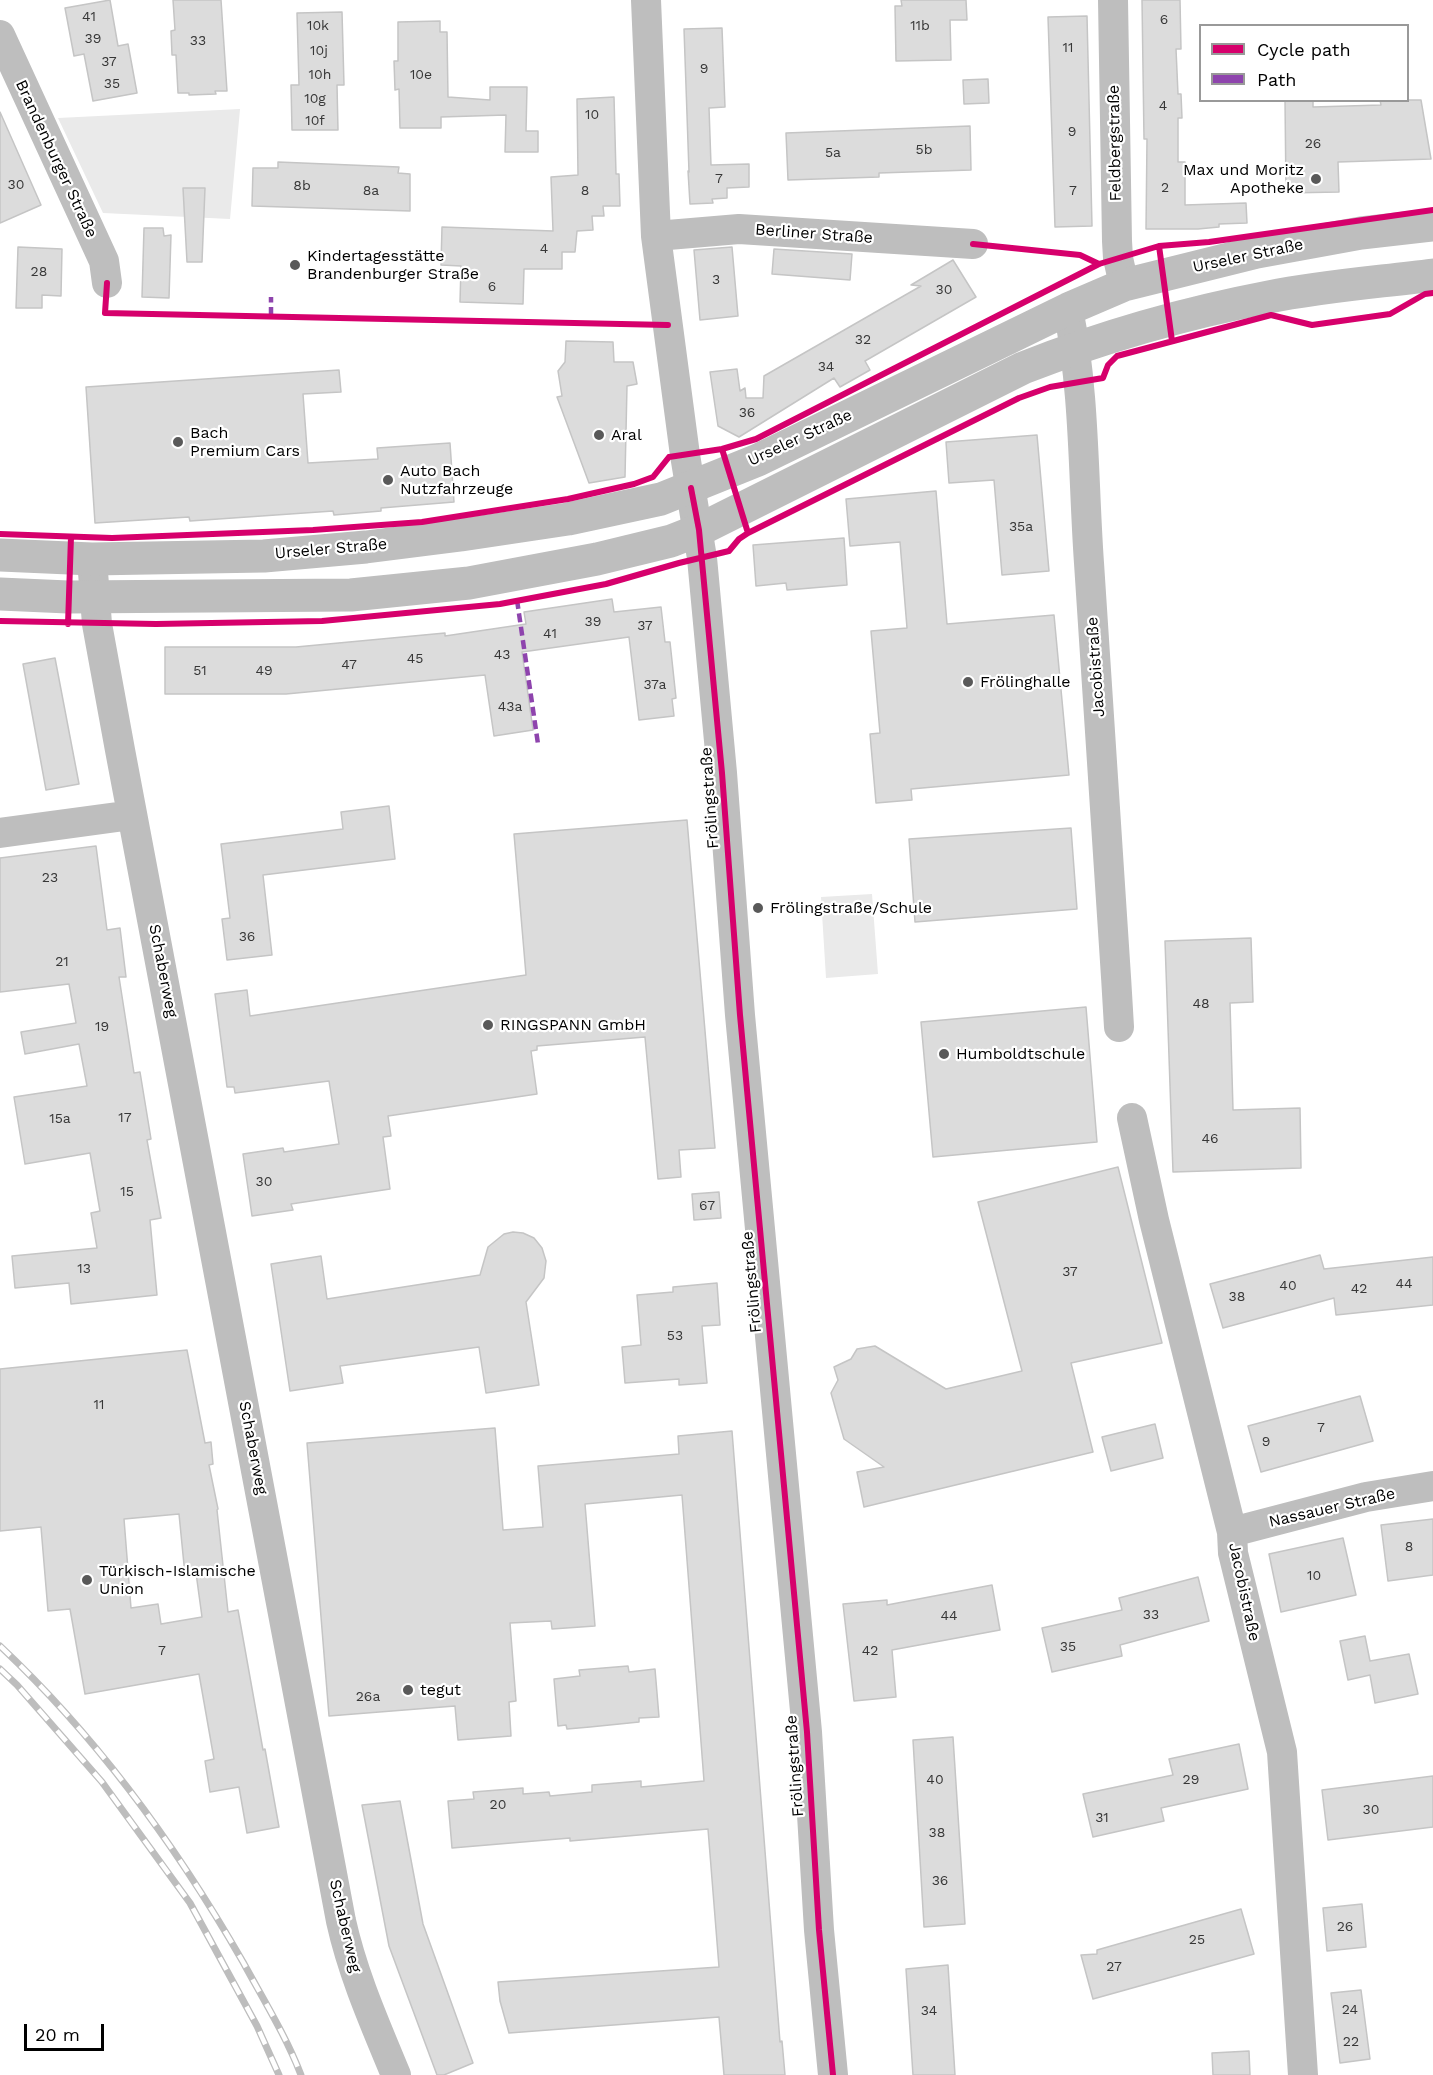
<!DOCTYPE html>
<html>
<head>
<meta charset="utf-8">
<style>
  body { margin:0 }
  #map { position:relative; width:1433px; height:2075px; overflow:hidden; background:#fff; font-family:"Work Sans",sans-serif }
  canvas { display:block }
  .legend { position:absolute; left:1199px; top:24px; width:210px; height:78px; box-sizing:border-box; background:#fff; border:2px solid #999; margin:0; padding:8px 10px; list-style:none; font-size:18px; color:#000 }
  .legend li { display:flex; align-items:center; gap:12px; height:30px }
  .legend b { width:30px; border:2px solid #999 }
  .scale { position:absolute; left:24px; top:2024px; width:80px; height:27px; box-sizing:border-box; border:3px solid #000; border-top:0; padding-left:8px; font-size:18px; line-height:21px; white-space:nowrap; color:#000; -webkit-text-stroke:4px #fff; paint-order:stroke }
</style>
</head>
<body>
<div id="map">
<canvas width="1433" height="2075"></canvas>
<ul class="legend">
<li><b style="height:8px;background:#d6006c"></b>Cycle path</li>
<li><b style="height:8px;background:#8e44ad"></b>Path</li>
</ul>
<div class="scale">20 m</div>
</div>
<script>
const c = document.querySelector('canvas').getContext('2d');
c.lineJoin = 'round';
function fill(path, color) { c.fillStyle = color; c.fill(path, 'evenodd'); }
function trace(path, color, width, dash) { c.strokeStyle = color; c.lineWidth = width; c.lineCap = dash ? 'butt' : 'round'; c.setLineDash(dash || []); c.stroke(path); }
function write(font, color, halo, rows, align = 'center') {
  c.font = font + ' "Work Sans",sans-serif'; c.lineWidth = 4.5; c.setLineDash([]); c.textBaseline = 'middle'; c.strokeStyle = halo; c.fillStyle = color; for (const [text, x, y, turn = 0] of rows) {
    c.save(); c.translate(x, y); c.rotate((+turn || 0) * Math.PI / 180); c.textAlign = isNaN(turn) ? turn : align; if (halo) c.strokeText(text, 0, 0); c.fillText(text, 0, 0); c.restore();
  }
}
fill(new Path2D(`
  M240,109L230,219L103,213L58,118Z
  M872,894L878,974L826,978L821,897Z`), '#eaeaea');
const building = new Path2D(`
  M110,0L118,46L128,44L137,93L93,101L84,54L74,56L65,8Z
  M173,0H221L227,91H215L216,94L189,95V93H178L176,55H172L171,31L175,30Z
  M901,0H966L967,20H950L951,60L896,61L895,6H902Z
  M1142,0H1180L1181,49H1176L1178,94H1181L1182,118H1178V162H1185V205L1246,203L1247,223L1219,224V227L1198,229H1146L1147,139H1144Z
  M342,12L344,85H337L338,130H292L291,85H299L297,13Z
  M1087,16L1092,226L1055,227L1048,17Z
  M440,21V32H447L448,97L490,100V87H527L526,131H538V152H505L506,115L441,117V128H400L399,89L395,90L394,61H398V22Z
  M722,28L725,107L709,108L711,165L749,164V187L727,188V198L712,199L713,203L690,204L688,171L689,172L684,29Z
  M988,79L989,103L964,104L963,80Z
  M614,97L616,174H619L620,206H603L604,216H592L593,230L577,231L575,252H562V269H524L523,304L460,302L461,266L441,265L442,227L553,231L551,177L578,175L577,99Z
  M1285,100H1313V107L1381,105L1380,100H1421L1431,159L1338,162L1339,192L1286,193Z
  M0,112L41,205L0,223Z
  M970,126L971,170L879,173V177L788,180L786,133Z
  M278,162L399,167L398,173L410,174V211L252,206L253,168H278Z
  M183,188H205L202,262H187Z
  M144,228H163L164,236L171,235L169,298L142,297Z
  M18,247L62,249L61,296L42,295V308H16Z
  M732,247L738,316L700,320L694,250Z
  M774,249L852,254L850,280L772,274Z
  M953,260L976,297L865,361L870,370L840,387L834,378L739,437L718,426L710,372L737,369L740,391L745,388L746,398H763L764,376L921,286L911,285Z
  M566,341L613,342L614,362H633L637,384L627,386L625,477L589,483L557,397L562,396L558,371L565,362Z
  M339,370L341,392L303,394L308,463L378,459L377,448L450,443L454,502L381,508V511L334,515L333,511L190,521L189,517L95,523L86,387Z
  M1037,435L1049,571L1002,575L994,480L949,483L946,442Z
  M936,491L947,624L1054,615L1069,775L911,789L912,800L876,803L870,734L880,733L871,631L907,628L900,542L850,546L846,499Z
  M844,538L847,585L787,590L786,583L756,586L753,545Z
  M612,599L614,612L661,607L665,642H670L676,698L672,699L674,716L639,720L629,637L522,652L533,730L494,736L485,675L286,694H165V647H296L445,633V636L526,624L524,612Z
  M55,658L79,784L46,790L23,664Z
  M389,806L395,859L263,875L272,955L227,960L222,919L230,918L221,844L343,829L341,812Z
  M687,820L715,1148L679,1150L681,1177L658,1179L645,1037L537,1046V1050L531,1051L537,1094L388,1116L391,1136L383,1137L390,1189L291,1204L293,1210L252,1216L243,1154L283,1148L284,1152L339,1144L329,1081L235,1093L234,1087H227L215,994L247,990L250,1016L526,975L514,834Z
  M1071,828L1077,909L915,922L909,839Z
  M96,846L107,930L120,928L126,977H119L134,1073L140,1072L151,1139L147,1140L161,1218L150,1220L157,1295L71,1304L69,1283L15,1288L12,1256L97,1248L91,1213L100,1211L90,1153L25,1164L14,1097L87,1086L79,1044L25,1054L21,1032L76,1023L69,984L0,992V858Z
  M1251,938L1253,1002L1230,1003L1233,1110L1300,1108L1301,1168L1173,1172L1165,941Z
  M1086,1007L1097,1142L933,1157L921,1022Z
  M1118,1167L1162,1343L1071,1363L1093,1452L864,1507L857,1472L884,1467L844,1439L831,1393L838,1380L834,1367L851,1359L857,1349L875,1346L946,1389L1022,1371L978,1202Z
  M719,1192L721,1218L694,1220L692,1194Z
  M513,1232L523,1233L534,1238L542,1248L546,1261L544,1278L526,1302L539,1385L486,1393L479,1347L340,1366L343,1383L290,1391L271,1264L321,1256L327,1299L480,1275L488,1247L504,1234Z
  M1320,1255L1324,1269L1433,1257V1305L1336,1315L1334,1298L1223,1328L1210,1284Z
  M717,1283L720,1325L702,1326L707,1383L679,1385V1379L625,1383L622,1347L641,1345L637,1295L673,1292V1287Z
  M187,1350L205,1443L211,1442L213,1464L209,1465L218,1509L217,1510L228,1612L238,1610L263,1750L265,1749L279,1827L247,1833L239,1787L210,1792L205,1761L214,1759L199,1674L85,1694L70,1609L48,1611L41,1527L0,1531V1369ZM179,1514L185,1575L196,1573L202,1617L161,1624L158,1604L131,1608L124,1519Z
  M1360,1396L1373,1441L1261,1472L1248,1426Z
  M1155,1424L1163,1458L1111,1471L1102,1437Z
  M495,1428L503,1530L543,1527L538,1466L679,1454L678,1436L732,1431L780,2042L782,2041L785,2075H724L719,2017L509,2033L500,2001L498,1982L719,1967L708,1829L570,1841V1838L452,1848L448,1801L474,1799L473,1792L523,1788V1794L549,1792L550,1796L592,1792V1785L641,1781V1787L704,1781L682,1495L585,1504L595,1626L552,1629L551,1621L510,1623L516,1701L509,1702L511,1736L458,1740L455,1706L329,1716L307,1443Z
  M1433,1519V1575L1388,1581L1381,1525Z
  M1343,1538L1356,1595L1281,1612L1269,1554Z
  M1198,1577L1209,1621L1120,1645L1122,1656L1052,1672L1042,1628L1122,1610L1119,1598Z
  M992,1585L1000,1630L892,1650L896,1697L854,1701L843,1604L887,1600V1605Z
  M1365,1636L1370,1661L1409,1654L1418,1694L1375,1703L1370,1675L1348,1680L1340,1641Z
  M628,1666L629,1672L655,1669L659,1717L639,1718V1722L590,1727L567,1729L566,1725L558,1726L554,1679L580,1676L579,1670Z
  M953,1737L965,1924L924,1927L913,1740Z
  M1239,1744L1248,1789L1161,1808L1164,1821L1093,1837L1083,1794L1173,1775L1169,1759Z
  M1433,1776V1827L1328,1840L1322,1790Z
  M400,1801L423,1924L473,2063L444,2075H437L389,1946L362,1805Z
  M1362,1904L1366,1947L1327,1951L1323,1908Z
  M1241,1909L1254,1954L1093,1999L1081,1955L1097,1954V1950Z
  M948,1965L955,2075H913L906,1969Z
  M1361,1990L1370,2059L1340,2063L1331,1993Z
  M1249,2051L1250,2075H1213L1212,2053Z`);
fill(building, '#dcdcdc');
trace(building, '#c5c5c5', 1.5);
trace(new Path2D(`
  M646,0L656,236L685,455L702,558L722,773L740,1015L807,1732L819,1930L833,2075
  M1113,0L1117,241L1118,258L1124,285
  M0,35L104,261L107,283
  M656,236L739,229L973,244
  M1068,309C1085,393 1083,478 1089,563C1099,717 1110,872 1119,1027
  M92,559L97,624L120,750L341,1921C353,1975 375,2024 396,2075
  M0,833L132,815
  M1132,1118L1154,1220L1232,1532L1233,1553L1282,1752L1303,2075
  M1232,1532L1366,1497L1433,1486`), '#bebebe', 30);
trace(new Path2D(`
  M0,555L92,559L264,556L366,547L461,535L568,519L661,499L758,460L1068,309L1124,285L1257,252L1361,233L1433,225
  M0,594L68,597L351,595L469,583L597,559L671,541L699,530L1023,368C1102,337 1185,313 1269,297C1323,286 1379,282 1433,275`), '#bebebe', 33);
const rail = new Path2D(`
  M0,1646C97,1737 177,1847 243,1962C263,1999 286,2036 301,2075
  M0,1669L17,1685L102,1782L190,1903L257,2026L279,2075`);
trace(rail, '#bdbdbd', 7);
trace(rail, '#fff', 4.5, [14]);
trace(new Path2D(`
  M271,316V297
  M517,600L538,744`), '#8e44ad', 4.5, [9, 4.5]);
trace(new Path2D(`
  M973,244L1080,255L1099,264
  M1159,246L1172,341
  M107,283L105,313L668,325
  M722,449L748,533
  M691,488L699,530L722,773L740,1015L807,1732L819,1930L833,2075
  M0,534L112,538L313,530L422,522L568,499L634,484L653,477L669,457L722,449L756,439L1099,264L1159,246L1209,242L1433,210
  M0,621L156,624L322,621L500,604L606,584L679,563L729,551L739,539L748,533L1019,398L1050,387L1103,378L1108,365L1117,356L1271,315L1312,325L1390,314L1425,294L1433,293
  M68,624L71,537`), '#d6006c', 6);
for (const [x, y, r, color] of [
  [1316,179,6,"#595959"],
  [295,265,6,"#595959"],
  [599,435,6,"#595959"],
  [178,442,6,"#595959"],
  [388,480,6,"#595959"],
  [968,682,6,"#595959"],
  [758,908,6,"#595959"],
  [488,1025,6,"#595959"],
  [944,1054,6,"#595959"],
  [87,1580,6,"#595959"],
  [408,1690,6,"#595959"]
]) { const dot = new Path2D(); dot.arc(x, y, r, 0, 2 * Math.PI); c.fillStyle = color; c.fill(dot); trace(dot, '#fff', 2); }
write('14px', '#373737', null, [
  ["41",89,17],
  ["6",1164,20],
  ["10k",318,26],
  ["11b",920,26],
  ["39",93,39],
  ["33",198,41],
  ["11",1068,48],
  ["10j",319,51],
  ["37",109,62],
  ["9",704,69],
  ["10h",320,75],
  ["10e",421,75],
  ["35",112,84],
  ["10g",315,99],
  ["4",1163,106],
  ["10",592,115],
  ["10f",315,121],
  ["9",1072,132],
  ["26",1313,144],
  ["5b",924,150],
  ["5a",833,153],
  ["7",719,179],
  ["30",16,185],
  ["8b",302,186],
  ["2",1165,188],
  ["8a",371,191],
  ["8",585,191],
  ["7",1073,191],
  ["4",544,249],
  ["28",39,272],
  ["3",716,280],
  ["6",492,287],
  ["30",944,290],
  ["32",863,340],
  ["34",826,367],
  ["36",747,413],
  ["35a",1021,527],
  ["39",593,622],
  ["37",645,626],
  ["41",550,634],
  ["43",502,655],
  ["45",415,659],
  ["47",349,665],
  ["51",200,671],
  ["49",264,671],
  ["37a",655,685],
  ["43a",510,707],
  ["23",50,878],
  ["36",247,937],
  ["21",62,962],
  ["48",1201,1004],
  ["19",102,1027],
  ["17",125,1118],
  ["15a",60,1119],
  ["46",1210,1139],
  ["30",264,1182],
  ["15",127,1192],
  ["67",707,1206],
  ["13",84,1269],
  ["37",1070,1272],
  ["44",1404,1284],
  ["40",1288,1286],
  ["42",1359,1289],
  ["38",1237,1297],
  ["53",675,1336],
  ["11",99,1405],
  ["7",1321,1428],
  ["9",1266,1442],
  ["8",1409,1547],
  ["10",1314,1576],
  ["33",1151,1615],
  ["44",949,1616],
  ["35",1068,1647],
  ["7",162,1651],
  ["42",870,1651],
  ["26a",368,1697],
  ["40",935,1780],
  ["29",1191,1780],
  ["20",498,1805],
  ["30",1371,1810],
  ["31",1102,1818],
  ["38",937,1833],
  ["36",940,1881],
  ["26",1345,1927],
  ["25",1197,1940],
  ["27",1114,1967],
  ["24",1350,2010],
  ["34",929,2011],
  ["22",1351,2042]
]);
write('16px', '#000', '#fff', [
  ["Feldbergstraße",1115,143,-91],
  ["Brandenburger Straße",56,159,65],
  ["Berliner Straße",814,234,4],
  ["Urseler Straße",1248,256,-12],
  ["Urseler Straße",800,438,-25],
  ["Urseler Straße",331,549,-5],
  ["Jacobistraße",1096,667,-94],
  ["Frölingstraße",710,798,-94],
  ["Schaberweg",163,971,79],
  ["Frölingstraße",752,1282,-95],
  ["Schaberweg",253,1448,79],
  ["Nassauer Straße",1332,1508,-13],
  ["Jacobistraße",1244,1592,78],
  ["Frölingstraße",795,1766,-94],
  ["Schaberweg",345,1926,77]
]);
write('16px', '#000', '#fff', [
  ["Max und Moritz",1304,170,"right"],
  ["Apotheke",1304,188,"right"],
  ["Kindertagesstätte",307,256],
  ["Brandenburger Straße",307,274],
  ["Bach",190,433],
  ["Premium Cars",190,451],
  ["Aral",611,435],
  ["Auto Bach",400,471],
  ["Nutzfahrzeuge",400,489],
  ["Frölinghalle",980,682],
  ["Frölingstraße/Schule",770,908],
  ["RINGSPANN GmbH",500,1025],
  ["Humboldtschule",956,1054],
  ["Türkisch-Islamische",99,1571],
  ["Union",99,1589],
  ["tegut",420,1690]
], 'left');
</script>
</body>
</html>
